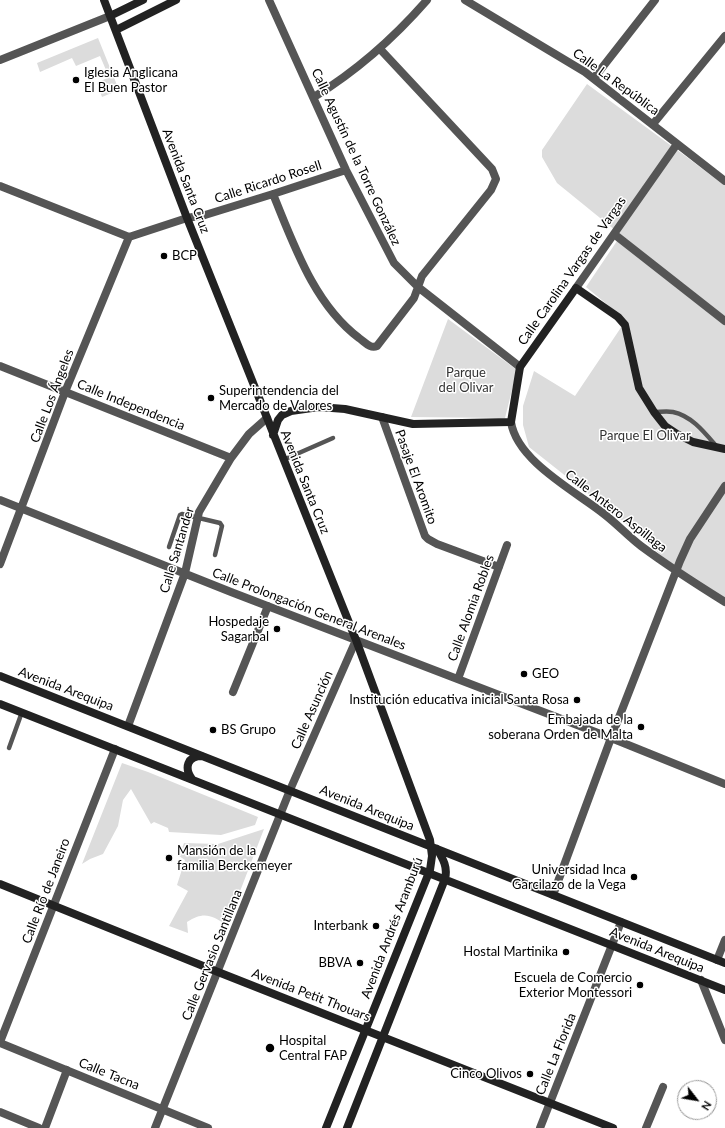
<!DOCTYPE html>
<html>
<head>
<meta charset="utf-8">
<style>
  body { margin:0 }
  #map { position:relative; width:725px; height:1128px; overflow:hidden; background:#fff; font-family:Lato,sans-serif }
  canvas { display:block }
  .north { position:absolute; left:677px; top:1080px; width:40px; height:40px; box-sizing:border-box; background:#fff; border:1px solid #999; border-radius:50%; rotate:121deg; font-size:11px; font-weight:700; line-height:16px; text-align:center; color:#000 }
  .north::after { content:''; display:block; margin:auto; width:14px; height:18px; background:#000; clip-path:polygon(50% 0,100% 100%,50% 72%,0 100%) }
</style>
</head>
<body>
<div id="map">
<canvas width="725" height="1128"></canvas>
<div class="north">N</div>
</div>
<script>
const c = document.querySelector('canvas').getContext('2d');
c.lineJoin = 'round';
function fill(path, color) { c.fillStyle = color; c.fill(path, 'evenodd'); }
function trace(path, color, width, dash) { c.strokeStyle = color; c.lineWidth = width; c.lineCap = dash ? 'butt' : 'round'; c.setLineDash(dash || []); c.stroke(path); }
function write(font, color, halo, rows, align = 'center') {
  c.font = font + ' Lato,sans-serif'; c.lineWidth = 3; c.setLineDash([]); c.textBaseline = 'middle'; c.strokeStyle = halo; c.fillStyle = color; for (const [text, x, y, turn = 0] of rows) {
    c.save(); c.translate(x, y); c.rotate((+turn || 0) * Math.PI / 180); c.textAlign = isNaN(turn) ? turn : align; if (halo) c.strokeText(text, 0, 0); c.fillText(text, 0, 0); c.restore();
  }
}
fill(new Path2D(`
  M98,38L119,90L102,97L97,83L109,77L100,56L76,66L72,58L40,72L37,63Z
  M587,84L688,158L725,186V602L664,558L625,523L529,447L523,425V406L534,371L575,396L626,320L586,287L621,235L557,183L542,157V150Z
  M448,319L517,370L505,418L411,417Z
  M122,763L148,772L258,817L255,825L221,835L169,832L168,828L154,822L151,824L131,789L123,800L118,826L103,854L90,859L82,864Z
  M264,829L227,925C211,915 204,911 187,922L188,933L169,926L188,891L177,885L185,860L179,856L184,843L218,844Z`), '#dcdcdc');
trace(new Path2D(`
  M654,412C660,412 667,411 673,412C692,416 705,433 717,447
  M283,460L333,438
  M169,547L180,515L182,514L220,523L222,526L215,555
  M9,748L22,712`), '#555', 4.5);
trace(new Path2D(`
  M269,0L346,170L394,263L418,287L520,367
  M465,0L585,72L725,181
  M0,60L110,16
  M594,78L655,0
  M314,97C358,70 393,39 427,0
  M653,124L725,36
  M0,186L129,237
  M273,194C294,245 314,304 359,338C365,342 370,349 377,346L414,298L422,276L491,190L496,179L492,169L380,49
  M614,234L725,321
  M129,237L187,218L205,215L273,194L346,170
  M576,288L677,144
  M0,366L231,458
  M382,417L425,536L428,539L437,544L499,567
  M511,422C517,461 575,491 604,514C617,524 628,536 641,546C668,566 696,584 725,602
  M0,500L231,592L611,738L725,784
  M0,564L65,392L129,237
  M458,679L507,545
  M233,692L268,606
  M128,726L185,573L199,512L231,458L249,434L267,418
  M553,895L611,738L680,561L690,539L725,486
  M717,960L725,940
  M701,980L725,1040
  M0,1042L115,749
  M0,1043L208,1128
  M0,1112L39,1128
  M45,1128L67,1070
  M155,1128L290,790L356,640
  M540,1128L621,922
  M646,1128L663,1087`), '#555', 8);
trace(new Path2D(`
  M104,0L187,218L356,640L430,840L432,856L430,870L326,1128
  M110,16L143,0
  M116,30L176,0
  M273,435L278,420L282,415L291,411L319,407L345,409L413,424L511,422L520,367L576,288L618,317L625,325L639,388L654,412L665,426L677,434L693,442L725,449
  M0,676L725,963
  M0,704L725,990
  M192,779C184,768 187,756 202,756
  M0,884L218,972L613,1128
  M347,1128L445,879C448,867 443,859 437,849`), '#222', 8);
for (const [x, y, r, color] of [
  [76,80,4,"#000"],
  [164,256,4,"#000"],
  [211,398,4,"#000"],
  [277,629,4,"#000"],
  [524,674,4,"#000"],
  [577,700,4,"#000"],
  [641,727,4,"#000"],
  [213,730,4,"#000"],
  [169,858,4,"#000"],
  [634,877,4,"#000"],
  [376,926,4,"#000"],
  [566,952,4,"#000"],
  [360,963,4,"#000"],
  [640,985,4,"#000"],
  [270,1048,5,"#000"],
  [530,1074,4,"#000"]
]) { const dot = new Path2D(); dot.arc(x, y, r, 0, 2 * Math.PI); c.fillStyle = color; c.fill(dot); trace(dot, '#fff', 1.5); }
write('13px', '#000', '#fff', [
  ["Iglesia Anglicana",84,73,"left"],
  ["El Buen Pastor",84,88,"left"],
  ["BCP",172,256,"left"],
  ["Superintendencia del",219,391,"left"],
  ["Mercado de Valores",219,406,"left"],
  ["Hospedaje",269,622],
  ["Sagarbal",269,637],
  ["GEO",532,674,"left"],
  ["Institución educativa inicial Santa Rosa",569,700],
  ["Embajada de la",633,720],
  ["soberana Orden de Malta",633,735],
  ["BS Grupo",221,730,"left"],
  ["Mansión de la",177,851,"left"],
  ["familia Berckemeyer",177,866,"left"],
  ["Universidad Inca",626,870],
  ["Garcilazo de la Vega",626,885],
  ["Interbank",368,926],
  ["Hostal Martinika",558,952],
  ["BBVA",352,963],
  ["Escuela de Comercio",632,978],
  ["Exterior Montessori",632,993],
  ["Hospital",279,1041,"left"],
  ["Central FAP",279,1056,"left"],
  ["Cinco Olivos",522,1074]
], 'right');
write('13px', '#000', '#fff', [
  ["Calle La República",616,82,36],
  ["Calle Agustín de la Torre González",356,157,65],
  ["Avenida Santa Cruz",186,181,69],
  ["Calle Ricardo Rosell",268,182,-18],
  ["Calle Carolina Vargas de Vargas",572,271,-55],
  ["Calle Los Ángeles",52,396,-69],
  ["Calle Independencia",131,405,22],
  ["Pasaje El Aromito",416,477,70],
  ["Avenida Santa Cruz",305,482,68],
  ["Calle Antero Aspillaga",616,511,38],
  ["Calle Santander",177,550,-73],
  ["Calle Alomia Robles",471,608,-70],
  ["Calle Prolongación General Arenales",309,609,21],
  ["Avenida Arequipa",66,689,21],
  ["Calle Asunción",312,710,-66],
  ["Avenida Arequipa",367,808,22],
  ["Calle Río de Janeiro",46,891,-69],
  ["Avenida Andrés Aramburú",392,928,-69],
  ["Avenida Arequipa",657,950,22],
  ["Calle Gervasio Santillana",212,955,-68],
  ["Avenida Petit Thouars",311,995,21],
  ["Calle La Florida",556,1054,-68],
  ["Calle Tacna",109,1074,22]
]);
write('13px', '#333', '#fff', [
  ["Parque",466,373],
  ["del Olivar",466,388],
  ["Parque El Olivar",645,436]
]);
</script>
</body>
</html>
